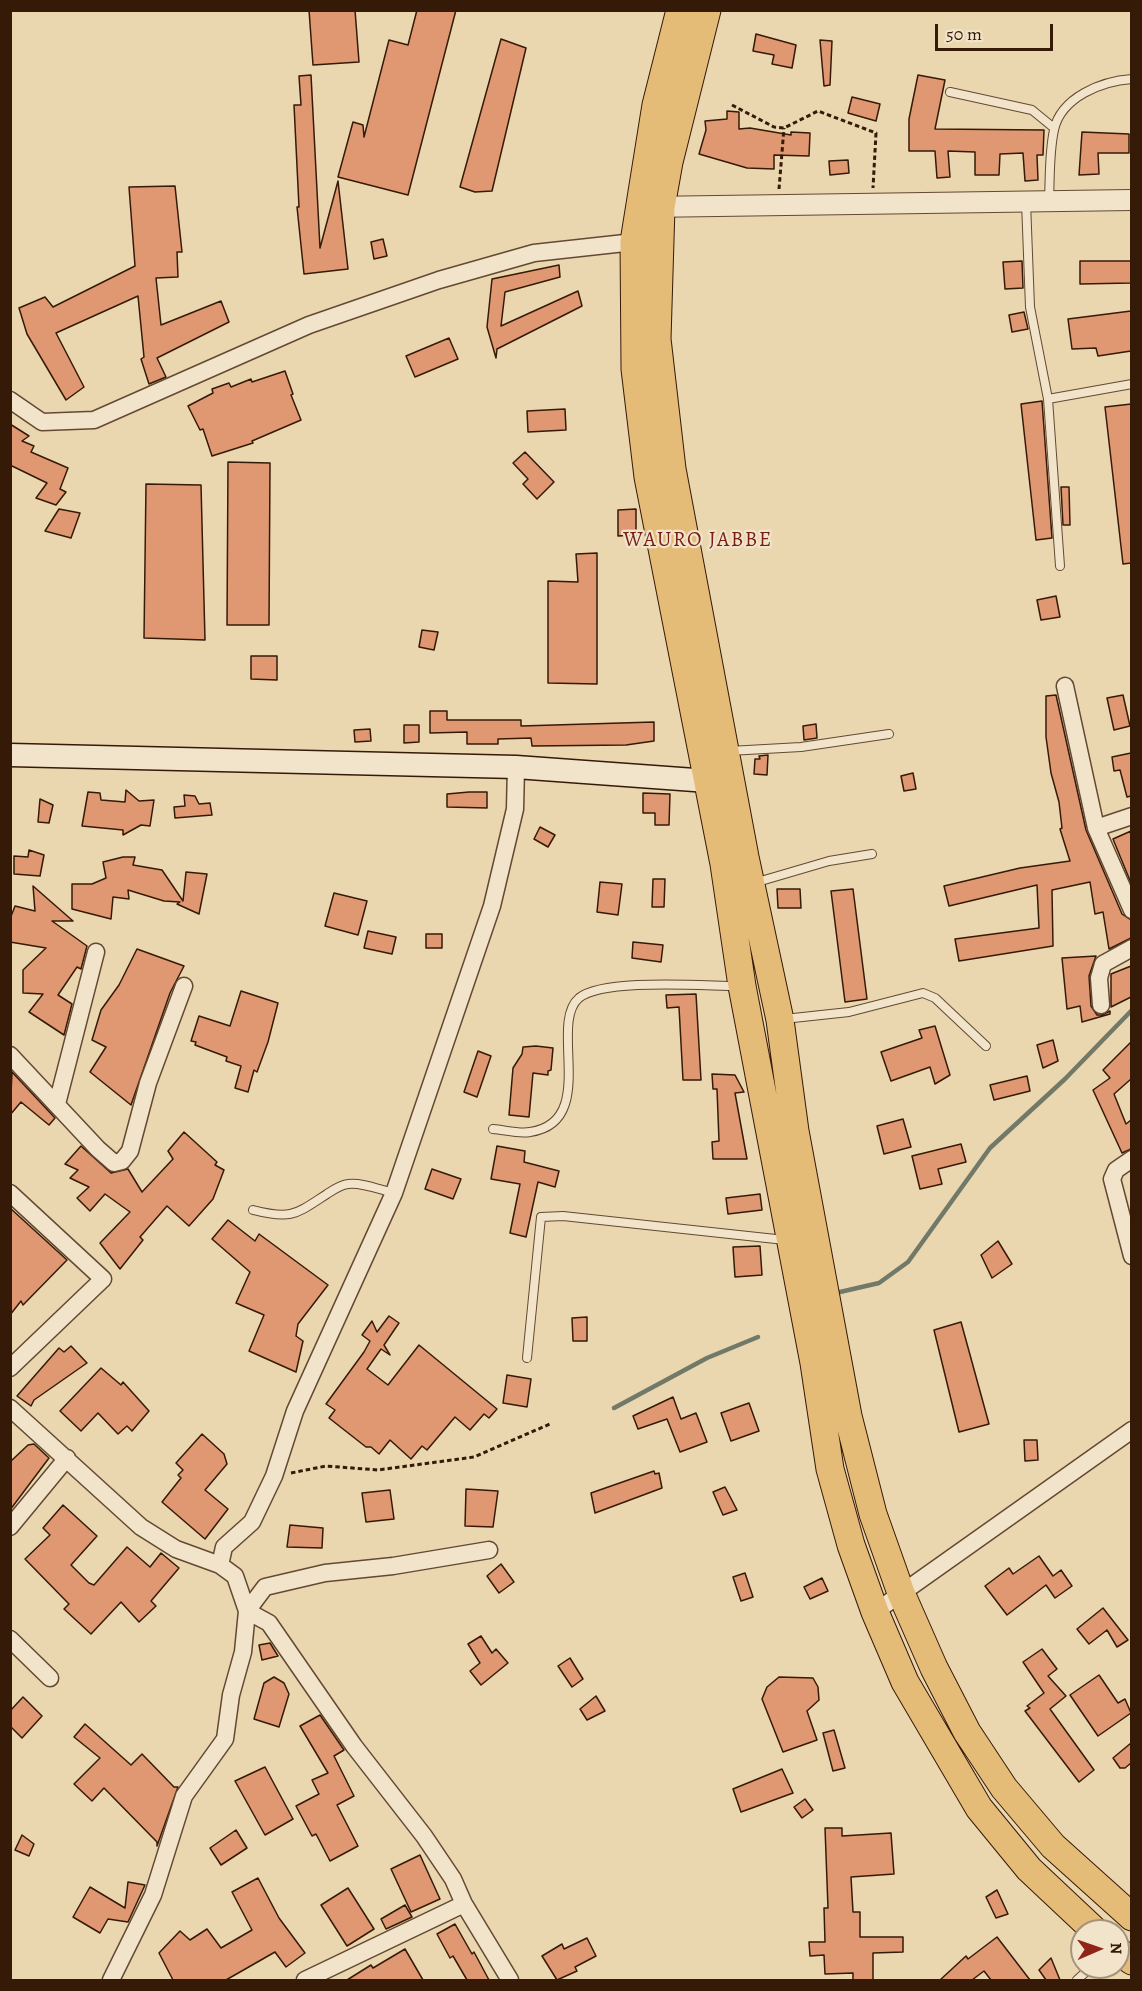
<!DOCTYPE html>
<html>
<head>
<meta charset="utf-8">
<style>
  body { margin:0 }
  #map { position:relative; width:1142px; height:1991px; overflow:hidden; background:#ead6af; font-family:Alegreya,serif }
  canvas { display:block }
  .frame { position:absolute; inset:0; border:12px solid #361a08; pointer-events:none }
  .north { position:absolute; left:1070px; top:1919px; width:60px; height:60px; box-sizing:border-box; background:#f1e4cb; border:2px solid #a6937d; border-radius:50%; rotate:88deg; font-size:16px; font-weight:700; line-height:24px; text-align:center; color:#361a08 }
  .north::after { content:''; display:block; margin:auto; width:21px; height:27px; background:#8f2418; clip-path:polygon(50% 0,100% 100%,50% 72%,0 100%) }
  .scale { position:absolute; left:935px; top:24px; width:118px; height:27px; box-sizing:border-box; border:3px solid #361a08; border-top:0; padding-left:8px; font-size:18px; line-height:21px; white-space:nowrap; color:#361a08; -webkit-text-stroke:4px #f1e4cb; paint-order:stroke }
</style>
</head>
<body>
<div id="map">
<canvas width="1142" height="1991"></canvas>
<div class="frame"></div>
<div class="north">N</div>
<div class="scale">50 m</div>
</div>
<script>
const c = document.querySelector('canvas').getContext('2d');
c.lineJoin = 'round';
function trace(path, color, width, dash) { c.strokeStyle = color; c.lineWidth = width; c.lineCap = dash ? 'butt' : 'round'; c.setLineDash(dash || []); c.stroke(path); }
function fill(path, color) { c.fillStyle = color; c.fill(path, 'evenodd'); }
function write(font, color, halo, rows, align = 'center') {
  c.font = font + ' Alegreya,serif'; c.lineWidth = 4.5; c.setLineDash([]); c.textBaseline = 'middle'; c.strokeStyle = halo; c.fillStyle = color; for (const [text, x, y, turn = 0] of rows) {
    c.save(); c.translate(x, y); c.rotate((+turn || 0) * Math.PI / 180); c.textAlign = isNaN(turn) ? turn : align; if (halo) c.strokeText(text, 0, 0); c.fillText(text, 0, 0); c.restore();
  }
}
trace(new Path2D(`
  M840,1292L879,1283L908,1262L990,1148L1065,1079L1132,1010
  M614,1408L707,1358L758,1337`), '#717968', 4.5);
const building = new Path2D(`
  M309,10H355L359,62L313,65Z
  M417,10H456L408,195L338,177L353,122L363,125L364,137L389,40L408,45Z
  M756,34L796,45L792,68L772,64L774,55L753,51Z
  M501,39L526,48L492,191L475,192L460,187Z
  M820,40L832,41L830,85L824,86Z
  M311,75L320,248L338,181L348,269L304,274L297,207H299L294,105H301L299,76Z
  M918,75L945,80L935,129L1044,130L1043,155H1037L1038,180L1025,181L1023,153L1000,154L999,175H975V152L948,151L950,177L937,178L935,151H909V119Z
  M852,97L880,104L876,121L848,113Z
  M727,111L739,112V129L750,128L791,135V132L810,133L809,156L774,155V169L747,168L699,154L706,130L705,121L727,119Z
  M1082,132L1129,134V153H1098L1099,174L1079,175Z
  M848,160L849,173L830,175L829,161Z
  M175,186L182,252H177L178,277L156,278L161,325L221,301L229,322L157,358L166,377L149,384L141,359L144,357L138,296L56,333L84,387L66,400L27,334L19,308L45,297L53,307L135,266L129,187Z
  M383,239L387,256L374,259L371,242Z
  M1022,261L1023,288L1005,289L1003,262Z
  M1080,261H1131V283L1080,284Z
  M559,265L560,277L505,292L501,326L578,291L582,306L497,349L496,358L487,327L492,279Z
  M1131,311V351L1098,356L1096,348L1072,349L1068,319Z
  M1024,312L1028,329L1012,332L1009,315Z
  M449,338L458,359L415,377L406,356Z
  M285,371L293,394L291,395L301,420L252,441L253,443L212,456L203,429L200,430L188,406L213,393L212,389L229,383L231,387L251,379L252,382Z
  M1042,401L1052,538L1036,540L1021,404Z
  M1131,404V563L1123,564L1105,407Z
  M565,409L566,430L528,432L527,411Z
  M10,424L29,436L22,441L34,446L31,452L68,468L60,489L66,492L56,505L36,498L47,483L10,465Z
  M525,452L554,482L537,499L523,484L528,479L513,463Z
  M228,462L270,463L269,625H227Z
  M146,484L201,485L205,640L144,638Z
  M1061,487H1069L1070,525H1063Z
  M59,509L80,513L71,538L45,531Z
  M636,509V535L618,536V510Z
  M597,553V684L548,683V581L578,582L576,554Z
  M1056,596L1060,617L1041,620L1037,600Z
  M422,630L438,632L434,650L419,647Z
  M251,656H277V680L251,679Z
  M1056,695L1086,830L1122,914L1131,920V938L1109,949L1103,912L1095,914L1090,882L1052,890L1053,946L959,961L955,939L1039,928L1037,885L949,906L944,886L1020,868L1070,861L1060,829L1062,828L1059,802L1051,773L1046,737V696Z
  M1123,695L1130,726L1114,730L1107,698Z
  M430,711H447V720H521V726L654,722V741L626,745L532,746L531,738L498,739V744H467V732L430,733Z
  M816,724L817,738L804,740L803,726Z
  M404,725H419V742L404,743Z
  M370,729L371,741L355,742L354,730Z
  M1131,753V796L1127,797L1120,770L1114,771L1112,757Z
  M768,755L767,775L754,774L755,759H760L759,756Z
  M913,773L916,789L904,791L901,776Z
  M126,790L139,801L154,800L150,826L141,825L123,835V830L82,826L88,792L100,793L101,800L125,802Z
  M469,792H487V808L447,807V794Z
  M643,793L670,794L669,825H655V813H643Z
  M184,795L195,796L199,804L210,803L212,815L175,818L174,807L185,806Z
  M40,799L53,805L49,823L38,822Z
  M540,827L555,835L548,847L534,839Z
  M1131,831V883L1113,839Z
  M29,850L44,855L40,876L14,874V856L28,857Z
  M123,857H135L133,865L162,870L183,901L186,872L207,874L199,914L177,904L180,902L164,901L128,890L129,899L113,897L111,919L72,909V884H92L106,878L103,862Z
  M653,879H665L664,907H652Z
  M600,882L622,884L618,915L597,912Z
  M33,886L73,921H52L87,946L81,969L77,967L58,995L72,1004L64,1035L29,1012L43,994L23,993V970L46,948L10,942V919L15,906L35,911Z
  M777,889H800L801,908H778Z
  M853,889L867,999L845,1002L831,891Z
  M334,893L367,901L358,935L325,926Z
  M368,931L396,937L392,954L364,948Z
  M426,934H442V948H426Z
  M633,942L663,945L661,962L632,958Z
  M137,949L184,966L170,993L131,1105L90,1072L106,1047L92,1040L101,1010L119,985Z
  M1096,956L1089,976L1091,1006L1097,1015H1102L1110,1011V1014L1082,1022L1080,1006L1067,1009L1062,958Z
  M1131,966V997L1111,1007V974Z
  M241,991L278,1003L268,1042L257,1072L254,1070L248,1092L235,1088L241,1066L226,1061L227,1057L195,1045L196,1042L191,1041L199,1016L230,1026Z
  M696,994L701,1080H683L679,1007L667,1008L666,995Z
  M935,1026L950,1075L935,1084L930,1067L891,1081L881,1052L922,1038L919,1030Z
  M1053,1040L1058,1061L1043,1068L1037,1045Z
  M1131,1042V1079L1114,1094L1126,1124L1131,1120V1149L1122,1153L1093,1090L1110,1078L1103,1070Z
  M536,1046L553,1048L551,1070L548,1071V1075L533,1073L529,1117L509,1115L513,1068L522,1054L523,1047Z
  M478,1051L491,1056L477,1097L464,1092Z
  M12,1072L55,1118L49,1125L21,1102L10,1115Z
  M712,1074L735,1075L744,1092L735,1093L747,1159H713L712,1142L719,1141L717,1089H713Z
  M1027,1076L1030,1091L994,1100L990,1085Z
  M903,1119L911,1147L884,1154L877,1126Z
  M184,1132L217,1162L215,1165L224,1170L213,1199L189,1226L167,1206L140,1237L143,1240L120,1269L100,1243L130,1212L105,1194L90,1211L77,1198L89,1187L70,1178L78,1170L65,1164L81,1146L111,1173L128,1169L142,1192L173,1159L168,1151Z
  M961,1144L966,1162L938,1169L942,1184L920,1189L912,1156Z
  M497,1146L525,1151L524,1162L559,1171L555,1187L538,1182L526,1237L510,1233L520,1184L491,1179Z
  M432,1169L461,1179L453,1199L425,1189Z
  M760,1194L762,1210L728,1214L726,1198Z
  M10,1208L67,1260L23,1305L21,1301L10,1315Z
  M228,1220L255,1241L259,1234L328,1285L298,1324L296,1336L303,1341L296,1372L249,1351L264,1315L236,1303L250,1272L212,1239Z
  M998,1241L1012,1264L992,1278L981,1255Z
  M760,1246L762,1275L735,1277L733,1247Z
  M389,1316L399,1323L384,1345L390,1355L381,1349L367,1369L388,1385L419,1345L497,1409L489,1418L484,1414L470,1430L455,1417L427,1450L422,1446L411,1459L390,1440L379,1454L371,1447H366L329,1418L335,1410L326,1404L364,1352L370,1341L362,1335L372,1321L377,1332Z
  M587,1317V1341H573L572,1318Z
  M961,1322L989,1424L959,1432L934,1330Z
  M71,1346L87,1363L34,1400L31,1406L17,1396L59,1348L64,1352Z
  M101,1368L121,1385L123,1382L149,1411L132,1431L127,1426L118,1434L98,1413L81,1431L60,1411Z
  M507,1375L531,1379L527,1407L503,1403Z
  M673,1397L681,1419L696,1413L707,1442L680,1452L667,1419L638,1429L633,1416Z
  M749,1403L759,1431L731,1441L721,1413Z
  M202,1434L224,1454L227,1464L205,1490L228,1509L205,1539L162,1502L181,1478L178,1475L183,1470L176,1463Z
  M1024,1440H1037L1038,1460L1025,1461Z
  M34,1444L49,1458L10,1510V1462L28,1445Z
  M654,1471L655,1474L659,1473L662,1488L595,1513L591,1493Z
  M725,1487L737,1510L723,1515L713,1492Z
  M466,1489L498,1491L493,1527L465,1526Z
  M390,1490L394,1519L366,1522L362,1493Z
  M63,1505L97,1536L71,1565L89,1583L94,1585L127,1547L150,1567L161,1553L179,1568L151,1601L156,1606L139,1622L121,1602L91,1634L64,1609L69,1604L25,1559L50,1535L43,1528Z
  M290,1525L323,1528L322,1548L287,1547Z
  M1039,1556L1053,1576L1061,1570L1072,1586L1055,1598L1046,1585L1007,1615L985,1586L1009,1568L1013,1574Z
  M501,1564L514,1582L499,1593L487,1576Z
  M745,1573L753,1597L741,1601L733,1577Z
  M822,1578L828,1591L810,1599L804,1587Z
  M1103,1608L1128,1640L1117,1647L1107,1630L1089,1644L1077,1629Z
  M481,1636L492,1653L496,1649L508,1663L481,1685L470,1671L480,1663L468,1644Z
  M270,1643L278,1656L262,1660L259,1645Z
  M1042,1649L1057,1669L1048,1676L1066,1696L1050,1709L1094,1770L1079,1782L1025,1711L1030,1708L1027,1706L1044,1693L1023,1662Z
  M570,1658L583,1679L572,1687L558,1666Z
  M1099,1675L1118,1703L1125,1699L1131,1713L1098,1736L1070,1695Z
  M274,1677L284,1683L289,1694L279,1727L254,1719L264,1683Z
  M779,1677L813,1678L818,1687L819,1700L807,1711L817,1740L783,1752L762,1699L767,1687Z
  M596,1696L605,1711L587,1720L580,1709Z
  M23,1697L42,1716L22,1738L10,1726V1711Z
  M320,1715L344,1750L334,1756L354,1796L337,1805L358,1846L330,1861L316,1834L312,1836L296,1806L319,1794L312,1780L328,1773L300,1726Z
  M85,1724L131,1765L142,1754L174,1787H178L157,1846V1842L104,1788L92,1801L74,1784L100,1758L74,1737Z
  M834,1730L845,1768L833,1771L823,1733Z
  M1131,1743V1763L1125,1768H1120L1113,1758Z
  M265,1767L293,1819L265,1835L235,1781Z
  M782,1769L793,1793L741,1812L733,1789Z
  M805,1799L813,1810L802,1818L794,1807Z
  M825,1828H842V1836L891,1833L894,1874L851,1877L853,1912H860V1937H903V1952L873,1953V1980H853V1973L825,1974L824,1955L810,1956L809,1942H825L824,1908H828Z
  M236,1830L247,1848L221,1865L210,1848Z
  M22,1835L34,1844L29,1856L15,1850Z
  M420,1855L440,1899L411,1912L391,1869Z
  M258,1878L279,1918L305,1953L286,1967L275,1952L226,1980H173L159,1953L180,1931L190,1940L207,1929L221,1948L252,1930L232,1892Z
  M128,1882L145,1885L128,1922L108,1919L100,1933L73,1917L90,1887L125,1908Z
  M348,1888L374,1929L347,1946L321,1905Z
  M997,1890L1008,1914L996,1918L986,1897Z
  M405,1905L412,1917L386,1929L381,1919Z
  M455,1924L472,1954L474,1952L489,1980H467L453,1956L450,1958L437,1934Z
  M997,1937L1030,1980H991L984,1971L972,1980H940L966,1956L968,1959Z
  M587,1938L596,1956L575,1967L577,1971L557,1980L542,1956L562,1944L564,1949Z
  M405,1949L423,1980H347L371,1965L373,1968Z
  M1051,1958L1060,1980H1046L1039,1970Z`);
fill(building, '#df9871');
trace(building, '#361a08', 1.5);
const service = new Path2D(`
  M950,92L1032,110L1054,128
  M1049,201C1050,178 1049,153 1054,130C1061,97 1102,81 1132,79
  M1026,202L1030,307L1048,399L1060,566
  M1048,399L1132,384
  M729,751L801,747L889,734
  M754,883L829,861L872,854
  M784,1019L849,1012L923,993L935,998L986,1046
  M493,1129C505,1130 519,1134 530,1132C599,1122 548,1024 579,998C604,978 704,986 738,986
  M253,1210C292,1220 296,1214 327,1194C333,1190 340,1185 348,1184C361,1182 381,1190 394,1193
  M527,1358L541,1217L563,1216L785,1240
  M1077,1980L1091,1967`);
const minor = new Path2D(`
  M10,400L42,422L94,420L309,325L439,280L534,253L634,242
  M1065,686L1096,828L1132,910
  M1096,828L1132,816
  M1101,1005L1099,978L1103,964L1132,948
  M10,1055L98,1149L114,1163L122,1161L130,1151L148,1083L184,986
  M57,1104L96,952
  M1132,1159L1116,1170L1112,1179L1132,1256
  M10,1193L103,1279L10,1368
  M10,1408L141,1527L176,1549L220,1565L235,1576L247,1611L269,1623L354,1746L424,1836L453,1879L464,1904L510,1980
  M10,1527L67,1458
  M220,1565L224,1547L252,1522L274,1476L295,1411L394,1193L492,906L515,809L516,767
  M875,1612L1132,1430
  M10,1639L50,1678
  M111,1980L153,1895L184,1796L225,1739L231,1695L243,1652L247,1611L265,1587L325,1573L393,1566L489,1550
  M305,1980L464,1904`);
const tertiary = new Path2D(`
  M648,207L1132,200`);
const secondary = new Path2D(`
  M10,755L516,767L722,782`);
const trunk = new Path2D(`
  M680,10L656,105L634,242L635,369L648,477L724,864L742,986L814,1363L830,1469L851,1545L875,1612L905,1682L979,1808L1029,1869L1095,1931
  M707,10L669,162L661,207L657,339L672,469L745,857L780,1020L795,1131L848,1416L873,1514L901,1593L934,1668L967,1732L1004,1788L1053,1846L1132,1917
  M1118,1951L1132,1961`);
trace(service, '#634932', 10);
trace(minor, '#634932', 19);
trace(tertiary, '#634932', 22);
trace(secondary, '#361a08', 25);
trace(trunk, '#361a08', 29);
trace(new Path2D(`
  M732,105L774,127L784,128L818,111L876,133L873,188
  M779,189L784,128
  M291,1473L326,1466L378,1470L474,1457L550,1424`), '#361a08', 3, [4.5, 3]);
trace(service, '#f1e4cb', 8);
trace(minor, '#f1e4cb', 16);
trace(tertiary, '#f1e4cb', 20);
trace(secondary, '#f1e4cb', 22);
trace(trunk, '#e5bb78', 27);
c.letterSpacing = '1.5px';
write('21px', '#7a1f14', '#f1e4cb', [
  ["WAURO JABBE",698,541]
]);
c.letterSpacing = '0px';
</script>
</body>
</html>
